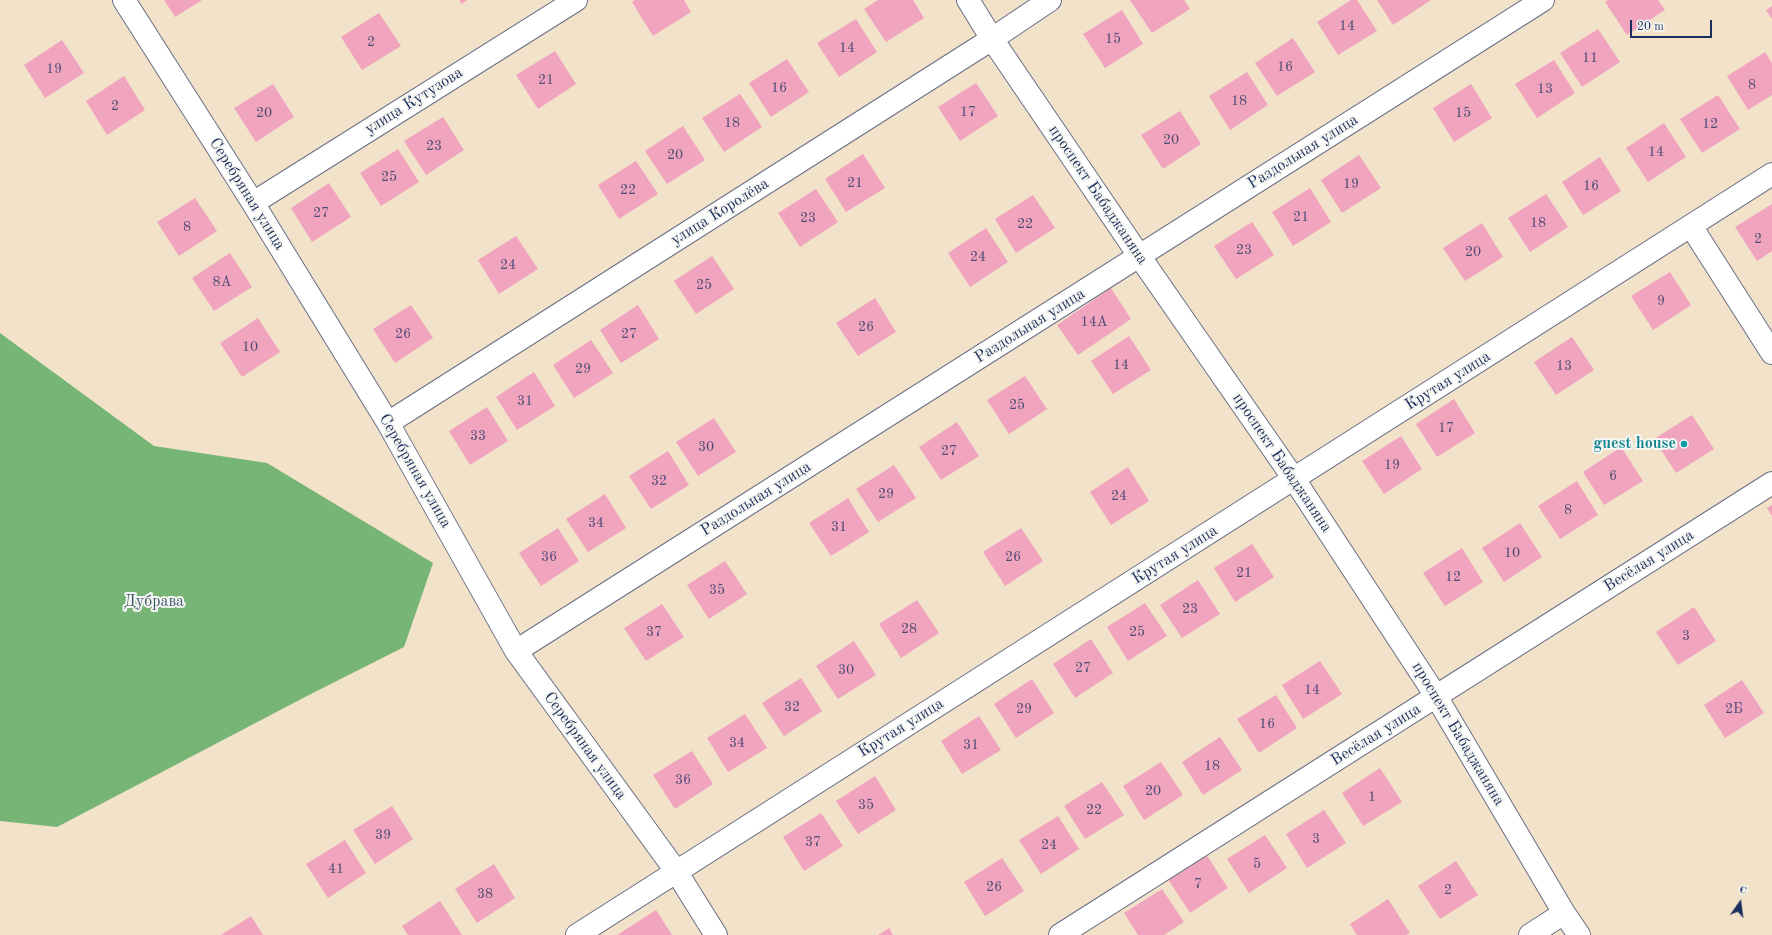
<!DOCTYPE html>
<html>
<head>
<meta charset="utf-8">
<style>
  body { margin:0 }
  #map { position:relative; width:1772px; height:935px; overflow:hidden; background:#f3e2ca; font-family:"Old Standard TT",serif }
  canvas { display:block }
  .north { position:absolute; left:1720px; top:883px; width:40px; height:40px; -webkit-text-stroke:3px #f6f6f2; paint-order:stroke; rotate:14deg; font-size:11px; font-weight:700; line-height:16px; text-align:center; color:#1b2f5e }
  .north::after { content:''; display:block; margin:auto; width:14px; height:18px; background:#1b2f5e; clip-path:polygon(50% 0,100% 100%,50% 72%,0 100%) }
  .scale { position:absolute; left:1630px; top:20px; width:82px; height:18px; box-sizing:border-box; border:2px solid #1b2f5e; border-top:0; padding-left:5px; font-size:12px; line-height:14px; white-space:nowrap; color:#1b2f5e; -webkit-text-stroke:3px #f6f6f2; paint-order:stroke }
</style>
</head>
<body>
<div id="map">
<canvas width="1772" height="935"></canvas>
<div class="north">С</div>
<div class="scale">20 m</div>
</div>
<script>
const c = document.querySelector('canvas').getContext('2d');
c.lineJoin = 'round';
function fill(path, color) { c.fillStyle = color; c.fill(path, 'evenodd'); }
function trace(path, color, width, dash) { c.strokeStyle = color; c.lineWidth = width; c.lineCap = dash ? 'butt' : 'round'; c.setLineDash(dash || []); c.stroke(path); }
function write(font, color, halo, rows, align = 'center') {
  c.font = font + ' "Old Standard TT",serif'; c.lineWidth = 4; c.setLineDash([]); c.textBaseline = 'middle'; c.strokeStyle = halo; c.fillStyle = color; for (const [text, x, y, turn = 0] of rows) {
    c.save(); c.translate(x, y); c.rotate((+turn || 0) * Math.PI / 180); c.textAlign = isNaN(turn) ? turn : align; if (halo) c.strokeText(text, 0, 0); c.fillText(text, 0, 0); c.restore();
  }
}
fill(new Path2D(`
  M0,333L154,446L267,463L433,563L404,647L307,696L57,827L0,821Z`), '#76b575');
fill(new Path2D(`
  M164,0H202L175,17Z
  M459,0H467L462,4Z
  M635,0H684L691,12L653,36L632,2Z
  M878,0H913L924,18L886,42L864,9Z
  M1130,0H1184L1190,9L1152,33Z
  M1351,0H1357L1377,31L1338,55L1317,22Z
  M1377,0H1431L1393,25Z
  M1608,0H1658L1665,10L1627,35L1605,2Z
  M1772,6V19L1766,10Z
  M1122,10L1143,44L1105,68L1083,34Z
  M379,13L401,46L362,70L341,37Z
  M856,19L877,52L839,77L817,43Z
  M1598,29L1620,62L1582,87L1560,53Z
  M1293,38L1315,72L1277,96L1255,63Z
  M62,40L84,73L45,98L24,65Z
  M555,51L576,84L538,109L516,75Z
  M1765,52L1772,63V95L1748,110L1727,76Z
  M787,59L809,92L771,117L749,83Z
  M1554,60L1575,93L1537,118L1515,84Z
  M1247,72L1268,105L1230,130L1209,96Z
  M124,76L145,110L107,135L86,101Z
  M976,83L998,116L960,141L938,107Z
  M273,84L294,117L256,142L234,108Z
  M1471,84L1492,118L1454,142L1433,108Z
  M740,94L762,127L724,152L702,118Z
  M1718,95L1740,129L1702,153L1680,119Z
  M1180,111L1201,144L1163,169L1141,135Z
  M443,117L464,150L426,175L404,141Z
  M1664,123L1686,157L1648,182L1626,148Z
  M683,126L705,160L667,184L645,151Z
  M398,149L419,182L381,206L360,173Z
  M863,154L885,188L846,212L825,179Z
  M1359,155L1381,188L1342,213L1321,180Z
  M1600,157L1621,191L1583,215L1562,182Z
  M636,161L658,194L619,219L598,185Z
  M329,183L351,217L312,242L291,208Z
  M1310,188L1331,222L1293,246L1272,212Z
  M816,189L838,222L800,247L778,213Z
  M1546,194L1568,227L1530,252L1508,218Z
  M1033,195L1055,228L1016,253L995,219Z
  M195,198L217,231L179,256L157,222Z
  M1772,204V251L1757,261L1735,227Z
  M1252,222L1274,255L1236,279L1214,246Z
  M1482,223L1503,257L1465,281L1443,248Z
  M986,228L1008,262L970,287L948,253Z
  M516,236L538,269L499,294L478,260Z
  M230,253L252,287L214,311L192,278Z
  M712,256L734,289L696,314L674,281Z
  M1670,272L1691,305L1653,330L1631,296Z
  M1111,288L1131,319L1078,355L1057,325Z
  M875,298L896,332L858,356L836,323Z
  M411,305L433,338L395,363L373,329Z
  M638,305L659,339L621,363L600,330Z
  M258,318L280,352L242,377L220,343Z
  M1129,336L1151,370L1113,394L1091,361Z
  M1572,337L1594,370L1556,395L1534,362Z
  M591,340L613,373L574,398L553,365Z
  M534,372L555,406L517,430L496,397Z
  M1025,376L1047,409L1009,434L987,400Z
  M1454,399L1475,433L1437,457L1416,424Z
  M487,407L508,441L470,465L449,431Z
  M1692,415L1714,449L1676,473L1654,439Z
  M714,418L736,452L698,476L676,442Z
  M957,422L979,456L941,480L919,447Z
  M1401,436L1422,469L1384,494L1362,461Z
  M1621,447L1643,481L1604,505L1583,472Z
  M668,451L689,485L651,509L629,476Z
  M894,465L916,498L878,522L856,489Z
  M1128,467L1149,501L1111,525L1090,492Z
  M1577,481L1598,515L1560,539L1538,506Z
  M605,494L626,528L588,552L566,519Z
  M848,498L869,532L831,556L809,523Z
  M1772,505V516L1767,508Z
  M1520,523L1542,557L1504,582L1482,548Z
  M558,528L579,561L541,586L519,553Z
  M1021,528L1043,561L1005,586L983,552Z
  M1252,544L1274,577L1235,602L1214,568Z
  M1462,548L1483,582L1445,606L1423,573Z
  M725,561L747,594L709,619L687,585Z
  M1198,580L1220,614L1182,638L1160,605Z
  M917,600L939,633L901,658L879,624Z
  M1145,603L1167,636L1128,661L1107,627Z
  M662,604L684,637L646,661L624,628Z
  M1694,607L1716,641L1678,665L1656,632Z
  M1091,639L1113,673L1075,698L1053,664Z
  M854,641L876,675L838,699L816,666Z
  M1320,661L1342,694L1303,719L1282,685Z
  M801,678L822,711L784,736L762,703Z
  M1032,679L1054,713L1016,738L994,704Z
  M1742,680L1764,713L1725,738L1704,705Z
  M1276,695L1297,728L1259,753L1237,719Z
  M745,714L767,748L728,772L707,738Z
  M979,716L1001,750L962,774L941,741Z
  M1220,737L1242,770L1203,795L1182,762Z
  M692,751L713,784L675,809L653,775Z
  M1161,762L1183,795L1144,820L1123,786Z
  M1380,768L1402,802L1363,826L1342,793Z
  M875,776L896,810L858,834L836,801Z
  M1102,782L1124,815L1085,839L1064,806Z
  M392,806L413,839L375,864L353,830Z
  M1324,810L1346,843L1307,868L1286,834Z
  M821,813L843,846L804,871L783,837Z
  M1058,816L1079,849L1041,874L1019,840Z
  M1265,835L1287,868L1249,893L1227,859Z
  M345,840L366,873L328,898L306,864Z
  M1206,854L1228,888L1190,913L1168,879Z
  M1002,858L1024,891L985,916L964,882Z
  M1456,861L1478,895L1440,919L1418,886Z
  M494,864L515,898L477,923L455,889Z
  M1162,889L1184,922L1164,935H1138L1124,913Z
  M1388,899L1410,933L1406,935H1357L1350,924Z
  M440,901L462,935H408L402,926Z
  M656,910L672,935H617Z
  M251,916L263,935H221Z
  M889,928L893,935H878Z`), '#f0a4bd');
const street = new Path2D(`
  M124,0L253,203L388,423L516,651L676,871L716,935
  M968,0L992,39L1140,257L1294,479L1436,696L1564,913L1579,935
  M253,203L576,0
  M1691,226L1772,353
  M388,423L992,39L1050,0
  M516,651L1543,0
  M577,935L1772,174
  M1060,935L1772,483
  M1530,935L1564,913`);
trace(street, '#676e84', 24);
trace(street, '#fff', 22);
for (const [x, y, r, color] of [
  [1684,444,4,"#0f9aa8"]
]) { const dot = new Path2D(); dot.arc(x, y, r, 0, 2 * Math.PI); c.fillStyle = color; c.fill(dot); trace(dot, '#f6f6f2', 1.5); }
write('14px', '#504c76', null, [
  ["14",1347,26],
  ["15",1113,39],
  ["2",371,42],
  ["14",847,48],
  ["11",1590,58],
  ["16",1285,67],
  ["19",54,69],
  ["21",546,80],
  ["8",1752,85],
  ["16",779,88],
  ["13",1545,89],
  ["18",1239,101],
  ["2",115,106],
  ["17",968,112],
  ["20",264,113],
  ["15",1463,113],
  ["18",732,123],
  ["12",1710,124],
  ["20",1171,140],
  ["23",434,146],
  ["14",1656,152],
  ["20",675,155],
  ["25",389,177],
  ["21",855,183],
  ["19",1351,184],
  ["16",1591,186],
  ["22",628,190],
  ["27",321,213],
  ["21",1301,217],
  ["23",808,218],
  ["18",1538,223],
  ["22",1025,224],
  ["8",187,227],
  ["2",1758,239],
  ["23",1244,250],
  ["20",1473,252],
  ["24",978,257],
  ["24",508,265],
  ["8А",222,282],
  ["25",704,285],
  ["9",1661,301],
  ["14А",1094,322],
  ["26",866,327],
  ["26",403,334],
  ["27",629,334],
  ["10",250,347],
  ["14",1121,365],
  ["13",1564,366],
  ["29",583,369],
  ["31",525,401],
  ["25",1017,405],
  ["17",1446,428],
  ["33",478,436],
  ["30",706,447],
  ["27",949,451],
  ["19",1392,465],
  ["6",1613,476],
  ["32",659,481],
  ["29",886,494],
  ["24",1119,496],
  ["8",1568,510],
  ["34",596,523],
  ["31",839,527],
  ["10",1512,553],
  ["36",549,557],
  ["26",1013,557],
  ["21",1244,573],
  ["12",1453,577],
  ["35",717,590],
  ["23",1190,609],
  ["28",909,629],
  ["37",654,632],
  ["25",1137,632],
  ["3",1686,636],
  ["27",1083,668],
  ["30",846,670],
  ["14",1312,690],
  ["32",792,707],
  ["29",1024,709],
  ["2Б",1734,709],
  ["16",1267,724],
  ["34",737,743],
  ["31",971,745],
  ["18",1212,766],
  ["36",683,780],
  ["20",1153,791],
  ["1",1372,797],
  ["35",866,805],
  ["22",1094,810],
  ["39",383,835],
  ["3",1316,839],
  ["37",813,842],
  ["24",1049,845],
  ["5",1257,864],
  ["41",336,869],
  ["7",1198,884],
  ["26",994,887],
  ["2",1448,890],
  ["38",485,894]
]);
write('16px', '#1b2f5e', '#f6f6f2', [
  ["улица Кутузова",414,101,-32],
  ["Раздольная улица",1303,152,-32],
  ["Серебряная улица",247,194,58],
  ["проспект Бабаджаняна",1098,195,56],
  ["улица Королёва",720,212,-32],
  ["Раздольная улица",1030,326,-32],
  ["Крутая улица",1448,381,-32],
  ["проспект Бабаджаняна",1282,463,56],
  ["Серебряная улица",415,471,60],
  ["Раздольная улица",756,499,-32],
  ["Крутая улица",1175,555,-32],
  ["Весёлая улица",1649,561,-32],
  ["Крутая улица",901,728,-32],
  ["проспект Бабаджаняна",1458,734,59],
  ["Весёлая улица",1376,735,-32],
  ["Серебряная улица",585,746,54]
]);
write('bold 16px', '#0d838f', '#f6f6f2', [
  ["guest house",1676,444]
], 'right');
write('16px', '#395869', '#f6f6f2', [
  ["Дубрава",154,602]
]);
</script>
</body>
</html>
